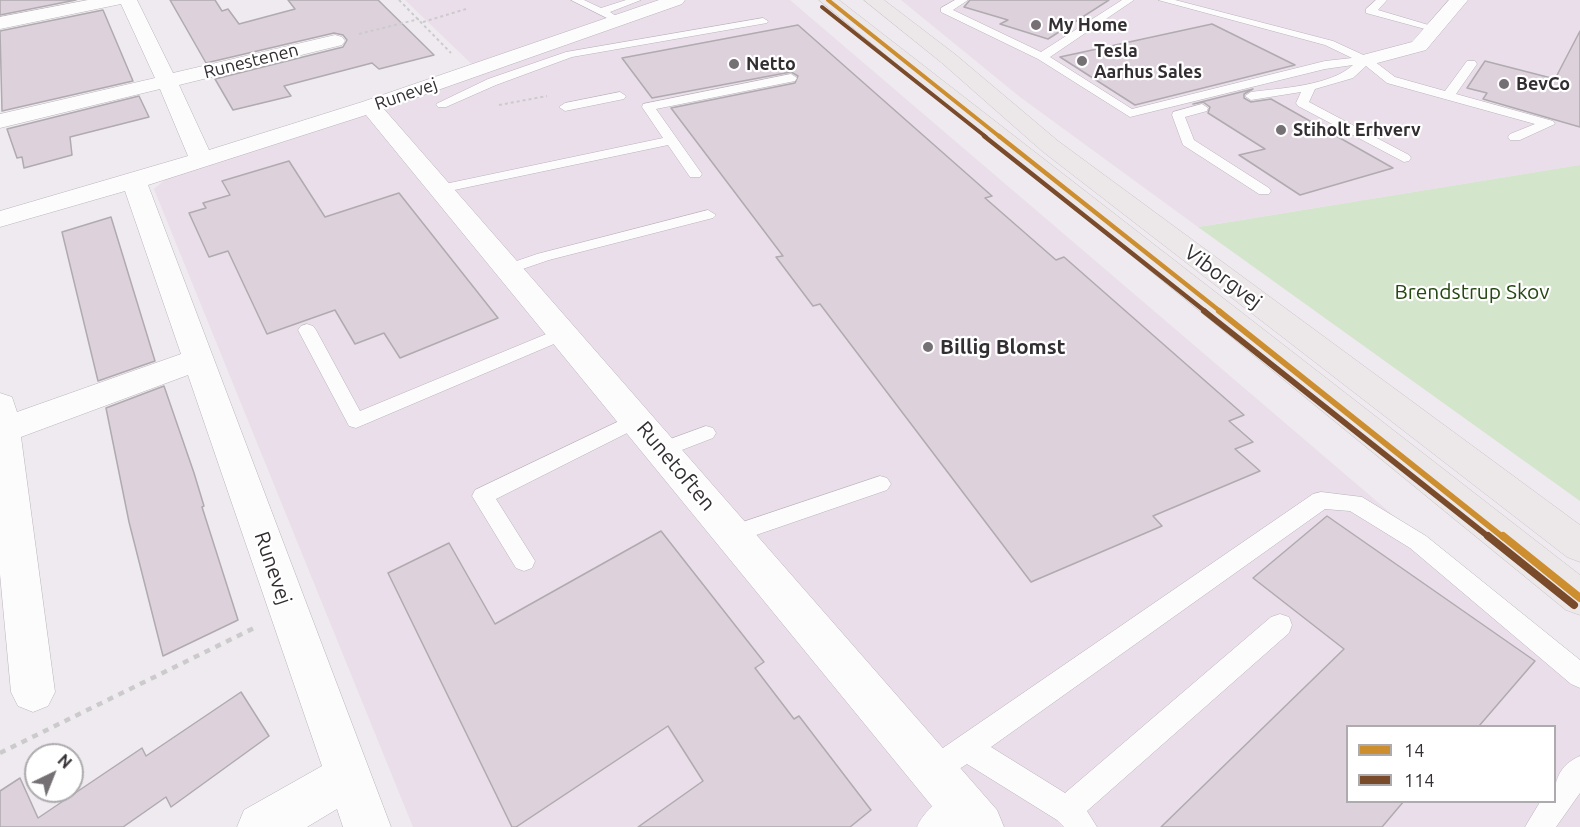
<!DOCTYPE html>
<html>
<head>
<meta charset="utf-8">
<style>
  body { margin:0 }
  #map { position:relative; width:1580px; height:827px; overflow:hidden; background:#efeaef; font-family:Ubuntu,sans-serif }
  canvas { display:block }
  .legend { position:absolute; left:1346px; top:725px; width:210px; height:78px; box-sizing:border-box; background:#fff; border:2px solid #adabad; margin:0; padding:8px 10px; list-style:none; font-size:18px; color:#322e32 }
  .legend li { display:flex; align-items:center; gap:12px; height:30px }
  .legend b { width:30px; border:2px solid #adabad }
  .north { position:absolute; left:24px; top:743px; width:60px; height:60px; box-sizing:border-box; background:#fff; border:2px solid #adabad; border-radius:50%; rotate:43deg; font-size:16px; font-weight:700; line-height:24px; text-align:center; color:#322e32 }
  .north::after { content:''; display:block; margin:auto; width:21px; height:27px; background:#747074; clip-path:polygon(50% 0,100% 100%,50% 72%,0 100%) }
</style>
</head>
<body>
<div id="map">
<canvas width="1580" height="827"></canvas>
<ul class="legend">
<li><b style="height:8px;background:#cc8e2e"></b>14</li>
<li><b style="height:8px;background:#7a4b2a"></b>114</li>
</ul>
<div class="north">N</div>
</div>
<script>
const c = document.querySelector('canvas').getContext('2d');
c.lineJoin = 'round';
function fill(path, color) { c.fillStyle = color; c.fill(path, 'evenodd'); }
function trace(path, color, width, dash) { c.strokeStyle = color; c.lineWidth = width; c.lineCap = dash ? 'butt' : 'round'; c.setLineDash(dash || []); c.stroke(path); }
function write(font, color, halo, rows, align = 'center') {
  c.font = font + ' Ubuntu,sans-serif'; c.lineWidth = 4.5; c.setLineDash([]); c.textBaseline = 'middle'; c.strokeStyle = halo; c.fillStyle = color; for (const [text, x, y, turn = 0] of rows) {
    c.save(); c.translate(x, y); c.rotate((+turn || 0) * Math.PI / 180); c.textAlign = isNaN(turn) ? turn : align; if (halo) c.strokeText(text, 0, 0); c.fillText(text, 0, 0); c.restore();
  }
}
fill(new Path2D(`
  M405,0H790L1580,675V827H413L154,189L167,178L481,73ZM1348,726H1554V802H1348Z
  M901,0H1580V165L1198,227L1020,97Z`), '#e9deea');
fill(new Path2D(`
  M1580,165V501L1198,227L1205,226Z`), '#d3e5cb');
const building = new Path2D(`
  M0,0H76L0,15Z
  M170,0H215L222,11L228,9L239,24L295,9L288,0H378L434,55L379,69L372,63L284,86L291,96L233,110L215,79L343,47L347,40L343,35L334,33L206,63Z
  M970,0H1109L1048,39L1000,24L1008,20L964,7Z
  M103,10L133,81L2,111L0,31Z
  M1212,24L1295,65L1135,105L1060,57Z
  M798,25L992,196L985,198L1056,260L1064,257L1244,415L1229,421L1253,442L1235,449L1260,471L1153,516L1162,526L1031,582L820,304L813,306L776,257L783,256L671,108L795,83L798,76L791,72L652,98L622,58Z
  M1580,31V127L1483,99L1487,93L1467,88L1485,61L1555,79Z
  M1253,89L1244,94V98L1251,102L1271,99L1393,168L1300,195L1239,155L1265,149L1208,113L1210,107L1203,102L1193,104Z
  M139,96L149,117L70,137L72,155L24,168L22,157L17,158L7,129Z
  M289,161L325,217L399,193L498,318L400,358L384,333L355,344L335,310L267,334L228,251L209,257L189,213L206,208L203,203L230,195L222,181Z
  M111,217L155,361L98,381L62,232Z
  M164,386L194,473L204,506L202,507L238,620L163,656L129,522L106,408Z
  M1327,516L1535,661L1479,726H1347V801H1404L1382,827H1161L1344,649L1253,578Z
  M661,531L764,662L755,668L794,719L799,716L871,810L850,827H638L703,781L668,726L516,827H512L388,573L449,543L495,624Z
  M241,692L269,736L171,807L166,797L123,827H0V791L20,778L38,818L142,748L146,756Z`);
fill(building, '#ddd1dc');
trace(building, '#afabaf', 1.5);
const service = new Path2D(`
  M571,0H584L601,8L626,0H641L610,12L622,20L617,23Z
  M955,0H968L953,10L1041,52L1122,0H1134L1050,57L1132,109L1325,61L1352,58L1325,45L1158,0H1175L1333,41L1370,58L1395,77L1445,91L1467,61H1475L1477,64L1456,94L1553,121L1555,124L1520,140H1510L1508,137L1510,134L1535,124L1387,83L1366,66L1353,78L1315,89L1309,102L1409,155L1411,158L1409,161L1404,162L1298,106L1296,103L1301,92L1251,100L1245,96L1251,92C1281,88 1330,86 1353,65L1325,69L1130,117L1038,59L941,12V8Z
  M1376,0H1387L1378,10L1442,29L1436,32L1366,13V9Z
  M763,18L768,21L767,23L572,57L496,85L446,107H438L436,104L488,79L566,52Z
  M791,74L797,78L795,81L656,109L702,174L700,177H690L668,145L440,193L433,189L440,185L663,138L642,107L643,104Z
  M620,92L626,96L624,99L565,111L559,107L565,103Z
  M1202,104L1208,108L1207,111L1185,117L1194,140L1269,188L1271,191L1269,194H1259L1183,145L1172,115L1173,112Z
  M708,210L716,215L713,218L549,260L508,274L500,269L502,266L537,254Z
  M307,324L313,326L316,330L360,411L556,330H568L571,334L568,338L356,428L349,426L298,330L301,326Z
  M636,413L643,415L646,420L643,425L496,499L535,561L532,568L524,571L516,568L472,496L475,490Z
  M706,426L713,428L716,433L713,438L661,458L654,455L651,450L654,445Z
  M880,476L887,478L891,484L887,490L733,543L725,540L722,534L725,528Z
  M1321,492L1362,497L1426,536L1580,660V688L1571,684L1410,548L1350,511L1325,509L991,747L1065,793L1271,617L1280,614L1289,617L1292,625L1289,633L1087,811L1097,827H1064L1057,820L967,764L934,785L924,781L920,771L924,761L1313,494Z
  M1580,756V793L1556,827H1525L1540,802H1554C1554,781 1559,765 1580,756Z
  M960,789L970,793L974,803L970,813L953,827H917C924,810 943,796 960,789Z`);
const minor = new Path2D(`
  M88,0H137L173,73L335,35L342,37L345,41L342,45L179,85L209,150L362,102L659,0H685L682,4L384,109L997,810L1004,827H949L366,115L148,185L391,827H343L337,809L307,827H237L244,810L322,766L188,375L21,437L55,692L48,706L33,712L18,706L11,692L0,574V393L12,397L17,412L181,354L125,191L0,227V211L188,156L160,89L0,128V114L155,78L121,4L0,29V17Z
  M1449,0H1468L1426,50L1366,66L1359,64L1356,60L1359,56L1412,42Z`);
const primary = new Path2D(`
  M819,0H839L1580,575V615L1566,610Z
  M864,0H884L956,55L1058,141L1580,525V562L1567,557L1042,151L942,63Z`);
trace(service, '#b9b5b9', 1);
trace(minor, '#b9b5b9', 1);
trace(primary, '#c8c6c8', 1);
trace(new Path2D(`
  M399,0L451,53
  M423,22L466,9
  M359,34L419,19
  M499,105L547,96`), '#cccbcc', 2, [3, 3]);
trace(new Path2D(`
  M0,753L258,626`), '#cccbcc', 4.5, [6, 6]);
fill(service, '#fdfcfd');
fill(minor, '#fdfcfd');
fill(primary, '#ece7e8');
trace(new Path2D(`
  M828,0L1000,137`), '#cc8e2e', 4);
trace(new Path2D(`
  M999,136L1221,312`), '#cc8e2e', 4.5);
trace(new Path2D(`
  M1219,311L1504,538`), '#cc8e2e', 6);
trace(new Path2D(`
  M1503,536L1580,598`), '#cc8e2e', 8);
trace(new Path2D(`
  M822,7L986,137`), '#7a4b2a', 4);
trace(new Path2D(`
  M984,136L1206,312`), '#7a4b2a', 4.5);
trace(new Path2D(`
  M1204,311L1490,538`), '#7a4b2a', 6);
trace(new Path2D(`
  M1488,536L1574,605`), '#7a4b2a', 8);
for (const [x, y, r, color] of [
  [1036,25,6,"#747074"],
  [1082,61,6,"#747074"],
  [734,64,6,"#747074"],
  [1504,84,6,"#747074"],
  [1281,130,6,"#747074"],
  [928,347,6,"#747074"]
]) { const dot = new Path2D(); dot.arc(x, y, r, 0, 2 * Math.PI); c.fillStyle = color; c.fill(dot); trace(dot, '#fff', 2); }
write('bold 18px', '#322e32', '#fff', [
  ["My Home",1048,25],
  ["Tesla",1094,51],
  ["Aarhus Sales",1094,72],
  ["Netto",746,64],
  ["BevCo",1516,84],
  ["Stiholt Erhverv",1293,130]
], 'left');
write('18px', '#322e32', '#fff', [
  ["Runestenen",251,61,-14],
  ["Runevej",406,94,-19]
]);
write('21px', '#322e32', '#fff', [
  ["Viborgvej",1223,277,37],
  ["Runetoften",676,466,50],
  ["Runevej",273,568,71]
]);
write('21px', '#254712', '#fff', [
  ["Brendstrup Skov",1472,292]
]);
write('bold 21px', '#322e32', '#fff', [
  ["Billig Blomst",940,347]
], 'left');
</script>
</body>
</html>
